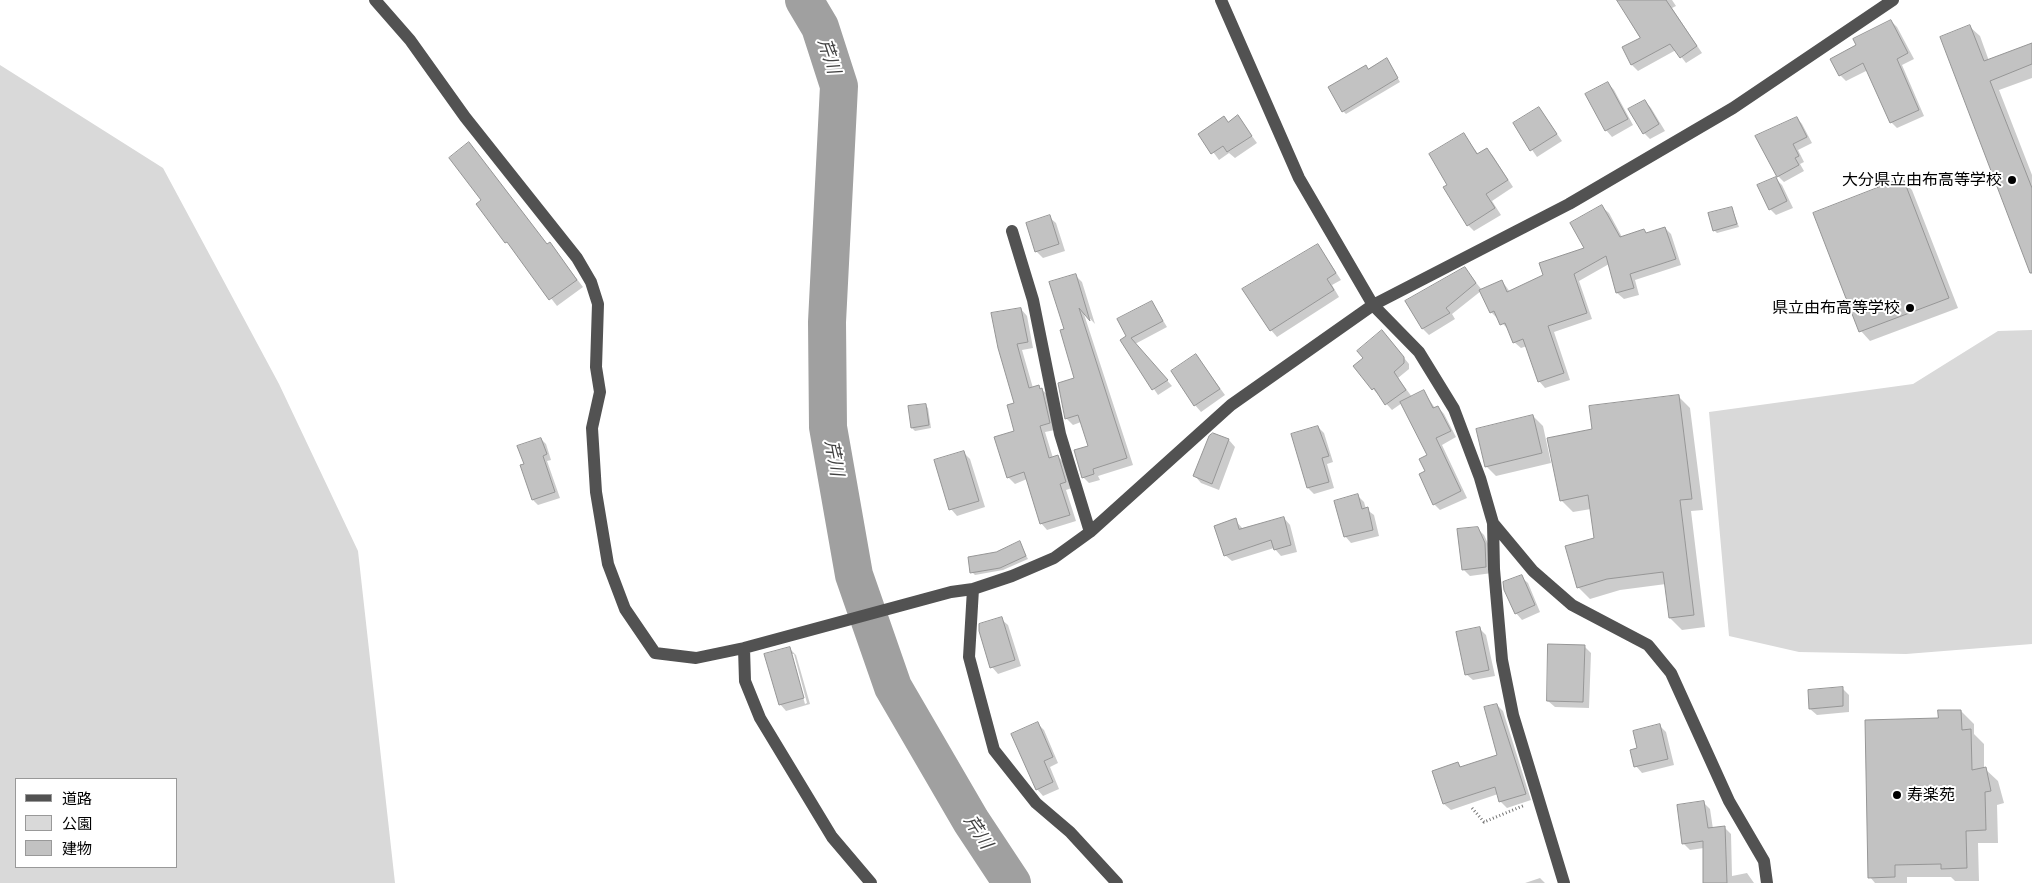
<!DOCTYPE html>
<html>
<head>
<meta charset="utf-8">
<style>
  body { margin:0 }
  #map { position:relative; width:2032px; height:883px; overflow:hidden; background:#fff; font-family:"Asap Condensed","Noto Sans JP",sans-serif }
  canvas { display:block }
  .legend { position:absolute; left:15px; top:778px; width:162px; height:90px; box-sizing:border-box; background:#fff; border:1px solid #999; margin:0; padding:6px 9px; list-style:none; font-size:15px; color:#000 }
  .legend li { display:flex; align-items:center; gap:10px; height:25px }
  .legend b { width:25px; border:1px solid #999 }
</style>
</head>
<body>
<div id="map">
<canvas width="2032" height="883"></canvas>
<ul class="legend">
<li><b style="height:6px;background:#525252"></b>道路</li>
<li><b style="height:14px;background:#d9d9d9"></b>公園</li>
<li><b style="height:14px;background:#c2c2c2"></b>建物</li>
</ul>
</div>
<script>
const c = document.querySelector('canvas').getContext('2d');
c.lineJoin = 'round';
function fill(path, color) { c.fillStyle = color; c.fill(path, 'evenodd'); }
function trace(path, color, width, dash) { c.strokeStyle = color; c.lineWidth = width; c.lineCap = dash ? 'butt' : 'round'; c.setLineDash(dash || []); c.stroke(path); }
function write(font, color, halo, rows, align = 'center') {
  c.font = font + ' "Asap Condensed","Noto Sans JP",sans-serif'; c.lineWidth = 4; c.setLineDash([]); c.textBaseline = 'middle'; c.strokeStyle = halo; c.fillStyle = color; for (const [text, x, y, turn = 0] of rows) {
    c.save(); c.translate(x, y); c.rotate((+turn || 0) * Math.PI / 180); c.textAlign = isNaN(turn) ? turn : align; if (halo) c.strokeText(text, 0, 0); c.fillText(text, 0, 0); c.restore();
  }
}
fill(new Path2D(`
  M0,65L163,168L279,384L358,551L395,883H0ZM176,779V867H16V779Z
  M2032,330V644L1906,654L1799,652L1729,636L1709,412L1913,384L1998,331Z`), '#d9d9d9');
fill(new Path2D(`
  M1624,0H1672L1676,6L1672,8L1702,53L1686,63L1676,50L1638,71L1632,65L1624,48L1641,38Z
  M1891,21L1897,27L1914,59L1902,65L1924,116L1897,128L1891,122L1868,70L1846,81L1840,75Z
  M1970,27L1980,36L1989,61L2032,45V78L1999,90L2032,175V269Z
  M1389,63L1400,82L1346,114L1343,111L1369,70Z
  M1608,83L1614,90L1633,125L1612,137L1606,130Z
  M1645,101L1651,108L1665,131L1650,139L1644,133Z
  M1539,108L1562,141L1537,157L1514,124Z
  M1238,117L1257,143L1235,158L1229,153L1219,160L1200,134L1229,123Z
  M1797,118L1802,124L1812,143L1798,150L1804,162L1800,164L1804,171L1784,182L1778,176L1757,137Z
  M1463,134L1479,155L1487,149L1493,156L1513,187L1492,201L1501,215L1474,231L1468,225L1449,185Z
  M1775,178L1782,185L1793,208L1776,215L1770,209Z
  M1902,180L1912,190L1958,308L1870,341L1861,331Z
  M478,204L547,245L550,244L583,287L557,306Z
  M1602,207L1609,213L1622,237L1644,230L1647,234L1665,228L1671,234L1681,265L1635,280L1639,295L1624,299L1617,293L1609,264L1579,281L1592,319L1554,332L1570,380L1545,388L1539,381L1527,346L1521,348L1514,342L1509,330L1491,312L1481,291L1452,314L1455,319L1429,335L1423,329L1464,268L1482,290L1502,281L1510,292L1545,276L1586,248Z
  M1732,208L1739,227L1717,233L1714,230Z
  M1049,217L1056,223L1065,251L1043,258L1036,251Z
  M1318,245L1341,280L1332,285L1339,297L1277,337L1271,330Z
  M1076,276L1082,282L1095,324L1083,311L1133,465L1098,476L1100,480L1089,483L1083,477L1090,447L1081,422L1073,425L1066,418L1076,378L1065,330Z
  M1152,302L1167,327L1135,344L1172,386L1158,395L1121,341L1127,336Z
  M1021,309L1027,316L1033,348L1022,350L1033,388L1039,387L1049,396L1055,430L1045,432L1053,458L1058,456L1064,463L1072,488L1066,490L1076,521L1047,530L1041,523L1027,479L1015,484L1008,477L1016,432L1015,404L999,348Z
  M1388,338L1409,364V369L1398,378L1412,397L1423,391L1435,408L1438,407L1444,414L1456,437L1442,445L1467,498L1440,510L1434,504L1427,472L1428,456L1402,403L1392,410L1373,389Z
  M1196,355L1225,395L1201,412L1195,405Z
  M1679,397L1690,408L1703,510L1691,511L1705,627L1682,630L1670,618L1666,584L1620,590L1590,599L1578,587L1595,539L1591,509L1573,512L1561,500L1593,430Z
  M925,405L928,408L931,428L915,431L912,428Z
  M1533,416L1543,426L1551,463L1496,476L1486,466Z
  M1318,427L1324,433L1333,462L1327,464L1334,488L1314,494L1308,488L1292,435Z
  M1213,434L1229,440L1235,447L1219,490L1201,483L1195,476Z
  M541,439L546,444L551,460L547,461L560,498L538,505L533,500L525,464Z
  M963,452L970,459L985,507L957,516L951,509Z
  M1358,496L1364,502L1366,509L1374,515L1379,536L1351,543L1345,536Z
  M1284,518L1290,525L1297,552L1281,556L1274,548L1232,561L1225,555L1235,520L1243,529Z
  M1477,528L1484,535L1491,550L1492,573L1470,576L1464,570Z
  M1019,542L1028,559L1003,570L975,575L972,572Z
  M1521,577L1528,583L1540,612L1522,620L1516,613Z
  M1001,619L1008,625L1021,666L998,674L992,667Z
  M1479,628L1486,635L1495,676L1473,680L1466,674Z
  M1584,646L1591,653L1589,708L1555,707L1548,701Z
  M790,649L796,655L810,704L786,711L780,704ZM791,654H794L807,703L805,704Z
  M1843,689L1849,695V712L1817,715L1810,709Z
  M1497,705L1503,711L1531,800L1507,808L1501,802L1498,794L1451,810L1444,804L1434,772L1458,764L1462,768L1498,756Z
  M1961,711L1974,724V734L1984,744V768L1998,781L2004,803L1997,805L1998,843H1978L1979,881H1955L1951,877H1907V883H1875L1870,877L1939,719Z
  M1038,724L1044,730L1058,763L1050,767L1059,789L1043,796L1037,789Z
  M1660,726L1666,732L1674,765L1642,773L1636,766L1638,749Z
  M1704,803L1710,809L1713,829L1725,828L1731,834L1732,876L1747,873L1754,883H1704V848L1690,850L1683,843Z
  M1540,878L1545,883H1525Z`), '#0003');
trace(new Path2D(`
  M804,0L820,27L839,86L827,322L828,427L854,575L893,687L971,821L1012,883`), '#a0a0a0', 38);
const building = new Path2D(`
  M1617,0H1666L1697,46L1680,58L1670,44L1631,65L1622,47L1640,38Z
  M1891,20L1908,53L1897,59L1919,110L1890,123L1863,63L1839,76L1830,59L1856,45L1853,39Z
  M1970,25L1984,61L2032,43V64L1990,81L2032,188V273H2030L1940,37Z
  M1387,58L1398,78L1342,112L1328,87L1366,65L1368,69Z
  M1608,82L1628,119L1605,131L1585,94Z
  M1645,100L1659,124L1643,134L1628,109Z
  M1539,107L1557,134L1530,151L1513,123Z
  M1238,115L1252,136L1227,152L1223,146L1211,154L1198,134L1224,116L1228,122Z
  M1797,117L1807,137L1793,144L1799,156L1795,158L1799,165L1777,177L1755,136Z
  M1464,133L1477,154L1487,148L1508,180L1486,194L1495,208L1467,226L1443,187L1447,185L1429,154Z
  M469,142L547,244L550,242L577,280L549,300L507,242L505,243L476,204L481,200L449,158Z
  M1776,177L1787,201L1769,210L1757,185Z
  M1903,178L1949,298L1859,332L1813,213Z
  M1602,205L1620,237L1644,229L1646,233L1665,227L1676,259L1630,274L1634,288L1616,293L1606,256L1574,274L1587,313L1548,326L1564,373L1538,382L1523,339L1513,343L1505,323L1500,325L1494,311L1490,313L1479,290L1502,280L1507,292L1543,275L1539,263L1584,248L1570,223Z
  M1732,207L1737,224L1713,231L1708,213Z
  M1050,215L1059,244L1035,252L1026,223Z
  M1318,244L1336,273L1327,279L1334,290L1270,331L1242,289Z
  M1465,267L1476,283L1446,308L1450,313L1422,329L1405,301Z
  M1076,274L1090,321L1079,308L1127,458L1093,469L1094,474L1082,478L1074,450L1088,446L1078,415L1065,419L1058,383L1074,378L1060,330L1064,329L1049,282Z
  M1152,301L1163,321L1131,338L1168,380L1152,390L1120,340L1126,336L1117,319Z
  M1021,308L1028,342L1017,344L1029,388L1039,385L1040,389L1042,388L1050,423L1040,426L1049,458L1058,455L1066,482L1060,484L1070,515L1040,524L1024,472L1007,478L994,437L1014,431L1007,405L1014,403L998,348L991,313Z
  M1382,330L1404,357V363L1394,372L1406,390L1385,405L1374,388L1372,390L1353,366L1363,358L1357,351Z
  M1196,354L1220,389L1194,406L1171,371Z
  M1424,390L1433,408L1438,406L1451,431L1436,438L1461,491L1433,505L1419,474L1425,471L1419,459L1427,455L1400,402Z
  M1679,395L1692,499L1680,500L1694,615L1669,618L1663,572L1607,579L1577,588L1565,546L1594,538L1588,495L1560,501L1547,438L1592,429L1589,406Z
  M926,404L929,425L911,428L908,406Z
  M1533,415L1542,453L1485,467L1476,429Z
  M1318,426L1329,456L1322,458L1329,482L1307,488L1291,434Z
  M1213,433L1229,439L1212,484L1193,476L1209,436Z
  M541,438L547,454L543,456L555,492L532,500L520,465L524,464L517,446Z
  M964,451L979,501L949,510L934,460Z
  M1358,494L1362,509L1368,507L1373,530L1344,537L1334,501Z
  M1284,517L1291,545L1274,550L1271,540L1224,556L1214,526L1236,518L1239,529Z
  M1478,527L1485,543L1486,567L1462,570L1457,529Z
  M1020,541L1026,556L1000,568L970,573L968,557L996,552Z
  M1522,575L1535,605L1515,614L1504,590L1503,582Z
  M1002,617L1015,660L990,668L979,631V624Z
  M1480,627L1489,670L1465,675L1456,632Z
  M1548,644L1585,645L1583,702L1547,701Z
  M790,647L804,698L779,705L764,654Z
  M1843,687V706L1809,709L1808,690Z
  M1497,704L1526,794L1499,802L1495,787L1443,804L1432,771L1458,762L1460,767L1497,755L1484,707Z
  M1938,710H1961L1962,730L1971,729L1972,770L1986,767L1991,791L1985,792L1986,830L1966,831L1967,868L1941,869V864L1895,865V877L1868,878L1865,720L1938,718Z
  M1038,722L1053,757L1044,761L1053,782L1036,790L1011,734Z
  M1660,724L1668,759L1634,767L1630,750L1637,748L1633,731Z
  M1704,801L1708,828L1725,826L1727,883H1703V841L1682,844L1677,805Z`);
fill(building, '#c2c2c2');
trace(building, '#969696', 1);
trace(new Path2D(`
  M1472,808L1484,822L1525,805`), '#747474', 3, [1, 2.5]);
trace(new Path2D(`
  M375,0L410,40L465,117L577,258L591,282L598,304L596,367L600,392L592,428L596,492L608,564L625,609L655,653L696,658L744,648L951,592L973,589L1012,576L1054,558L1090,532L1231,405L1373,305L1569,204L1733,108L1893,0
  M1221,0L1299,178L1373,305L1419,352L1454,409L1480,478L1493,523L1494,569L1502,660L1513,715L1564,883
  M1012,231L1033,300L1060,434L1090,532
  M1493,523L1533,571L1572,605L1648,645L1671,673L1729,801L1764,861L1767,883
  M973,589L969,657L994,750L1036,803L1070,832L1117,883
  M744,648L745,681L760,718L832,837L871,883`), '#525252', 12);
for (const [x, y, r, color] of [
  [2012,180,5,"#000"],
  [1910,308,5,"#000"],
  [1897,795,5,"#000"]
]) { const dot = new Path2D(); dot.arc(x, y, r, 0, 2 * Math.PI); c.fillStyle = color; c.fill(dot); trace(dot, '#fff', 2); }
write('16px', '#000', '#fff', [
  ["大分県立由布高等学校",2002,180],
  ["県立由布高等学校",1900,308],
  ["寿楽苑",1907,795,"left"]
], 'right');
write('italic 18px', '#414141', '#fff', [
  ["芹川",829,56,72],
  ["芹川",834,458,80],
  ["芹川",978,832,57]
]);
</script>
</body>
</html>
